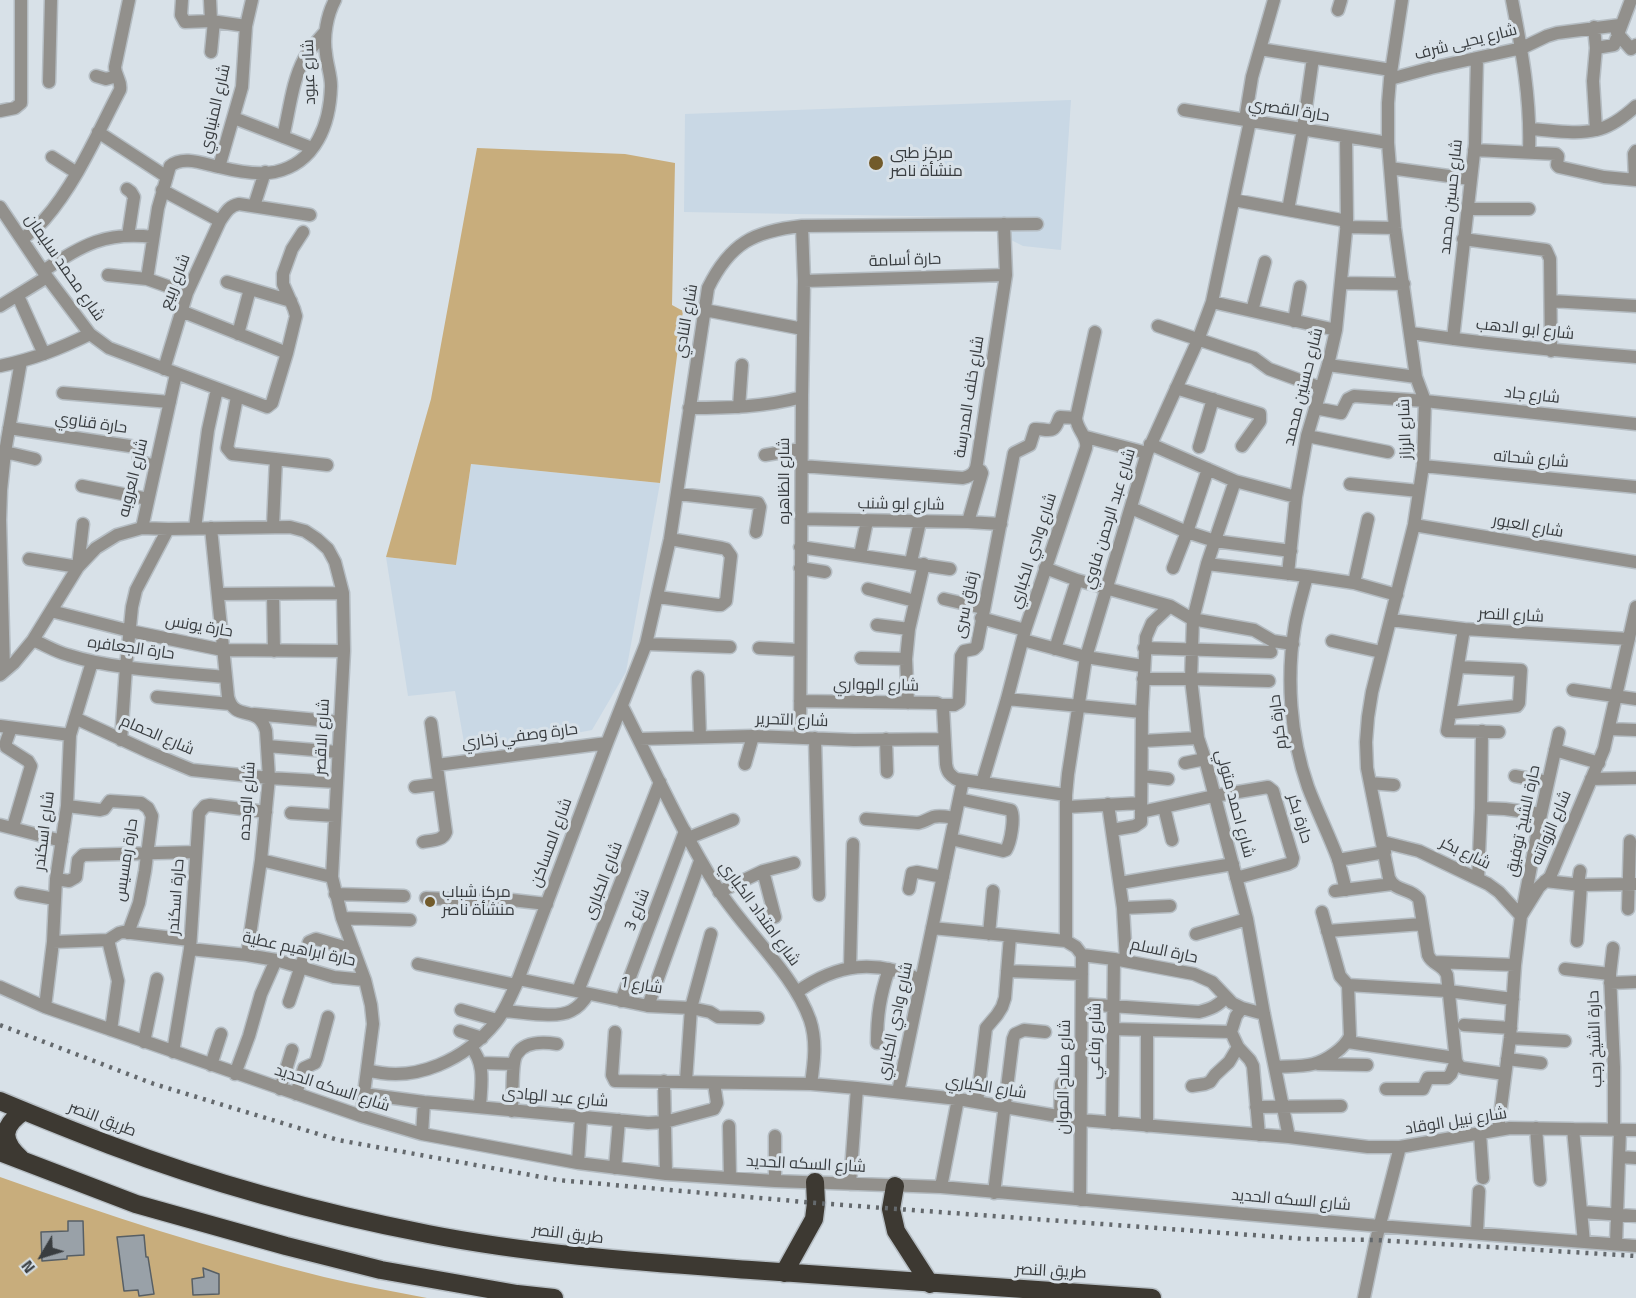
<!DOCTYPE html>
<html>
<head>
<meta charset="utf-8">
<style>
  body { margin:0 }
  #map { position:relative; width:1636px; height:1298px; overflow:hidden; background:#d8e1e8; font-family:"Titillium Web",sans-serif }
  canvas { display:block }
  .north { position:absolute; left:12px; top:1226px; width:60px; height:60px; -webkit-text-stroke:4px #d8e1e8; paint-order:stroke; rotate:232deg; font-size:16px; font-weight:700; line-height:24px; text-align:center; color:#393d40 }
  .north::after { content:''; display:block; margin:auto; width:21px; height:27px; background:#393d40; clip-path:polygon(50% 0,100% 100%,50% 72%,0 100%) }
</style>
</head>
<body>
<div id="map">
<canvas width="1636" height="1298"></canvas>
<div class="north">N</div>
</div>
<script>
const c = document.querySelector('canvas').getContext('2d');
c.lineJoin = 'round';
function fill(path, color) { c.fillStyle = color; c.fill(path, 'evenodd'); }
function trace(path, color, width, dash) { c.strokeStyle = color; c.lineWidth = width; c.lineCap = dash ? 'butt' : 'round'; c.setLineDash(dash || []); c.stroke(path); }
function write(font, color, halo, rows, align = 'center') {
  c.font = font + ' "Titillium Web",Cairo,sans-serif'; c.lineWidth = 6; c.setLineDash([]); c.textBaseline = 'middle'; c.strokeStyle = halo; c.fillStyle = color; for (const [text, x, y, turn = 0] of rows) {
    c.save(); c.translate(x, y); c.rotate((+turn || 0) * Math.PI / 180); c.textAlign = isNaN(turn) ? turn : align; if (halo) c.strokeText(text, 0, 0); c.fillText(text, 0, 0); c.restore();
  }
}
fill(new Path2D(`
  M1071,100L1061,250L1023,246L965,217L684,212L685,114Z
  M471,464L660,483L626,672L592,730L466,754L455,691L408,696L386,557L456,565Z`), '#c9d8e5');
fill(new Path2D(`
  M477,148L625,154L675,163L672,305L683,311L660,483L471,464L456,565L386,557L431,399Z
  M0,1177C106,1215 214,1250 324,1277C358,1285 392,1291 427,1298H0Z`), '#c8ad7c');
const building = new Path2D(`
  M68,1221H83L84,1255L67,1256V1259L42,1261L41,1232L68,1231Z
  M144,1235L146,1257H148L154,1294L139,1296L138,1290L124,1291L117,1237Z
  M203,1268L219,1274V1294L193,1295L192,1279L204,1277Z`);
fill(building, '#99a1a8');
trace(building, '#575f65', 1.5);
const street = new Path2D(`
  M182,0L181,15L185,22L211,21L246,26
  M210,0L211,21
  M1402,0L1390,79L1388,103V143L1395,228L1416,377L1425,401L1423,466L1414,525L1372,692L1368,717L1366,742L1367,768L1389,878C1396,893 1410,887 1419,899L1428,955C1432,965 1443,964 1447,975L1456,1061L1459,1066L1463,1068L1505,1074
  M1512,0C1522,51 1531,100 1529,152
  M1338,10L1341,0
  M1594,27L1596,48L1593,81L1596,130
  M1617,33L1631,49L1636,45
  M1596,48L1614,45L1631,0
  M1260,49L1391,70
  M211,52L214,21
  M96,76L106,79L117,76
  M1390,79L1431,68L1522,48L1547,36L1557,33L1620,25
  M49,82L51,0
  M1184,110L1388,143
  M0,111L15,108L21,103V0
  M234,118L312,148
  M1245,120L1252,77L1274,0
  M1530,129C1551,130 1575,135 1596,130C1611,127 1625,116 1636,106
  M98,132L167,177
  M283,137C289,113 292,81 304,59C310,49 317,41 325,32
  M1474,150L1556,154L1558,156L1557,165L1559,167L1604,177L1636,180
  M52,157L77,173
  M219,167C235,171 259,175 275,172C316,163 330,124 331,86C331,75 327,65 326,54C323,36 327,15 335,0
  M1390,168L1470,179
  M1635,180L1634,154L1636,151
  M127,189L131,192L134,197L128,236
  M162,190L220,221
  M1234,200L1347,221
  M254,206L265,172
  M0,207L47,277L90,334L109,348L267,407L272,403L287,353L296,316L294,309L283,284V274L292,249L303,232
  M1467,209H1529
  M1288,210L1303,129L1313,58
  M1346,227L1395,228
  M23,239C30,232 38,227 44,220C77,182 97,134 120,90C122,81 115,76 115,67L129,0
  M1463,239L1546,250L1550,259L1551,351
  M43,271C82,246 104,231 153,237
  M108,275L147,279L187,293
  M147,279L158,208L170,166C183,155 204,164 219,167L242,87L246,26L252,0
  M804,281L1006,275
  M227,282L291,301
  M1341,283L1404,284
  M18,296L44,354
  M1551,301L1636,306
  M1212,302L1336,330
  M0,306L47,277
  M705,310L803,329
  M181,311L287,353
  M1252,311L1265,262
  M1294,321L1300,287
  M1158,326L1254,358L1269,369L1321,388
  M1411,333C1485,344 1560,351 1636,357
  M238,334L250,289
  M1453,339L1475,144L1477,58
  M1328,365L1416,377
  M0,366C34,359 59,349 90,334
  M164,369L187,293L220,221C226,212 229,206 239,204L310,215
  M1176,388L1260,414V421L1242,446
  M63,393L170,402
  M237,397L227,448L232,454L327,465
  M739,407L742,365
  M689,408C728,408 765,407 802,397
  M1315,408L1341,413L1348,399L1354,396L1425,401L1636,424
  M9,428L136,447L140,452L139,458L141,462L155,466
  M1307,436L1388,452
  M1086,437L1147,453
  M1150,444L1235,481L1296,497
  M1199,447L1213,399
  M5,452L35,459
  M765,455L801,449
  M801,466L963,478C972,476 976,472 977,463L1006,275L1004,224
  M1423,466L1636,487
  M1235,481L1207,564L1193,619L1191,679L1198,738L1205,759L1247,919L1264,1014L1289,1137
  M1350,484L1419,491
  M82,486L148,499
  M678,494L758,503L760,507L756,532
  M1131,508L1187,532L1215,541L1291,551
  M801,519L968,522L1001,524
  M968,522L982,473L981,471L976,468
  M1414,525L1636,562
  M273,526L276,459
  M142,528L168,529L290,527L305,531L317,539L328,549L335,562L343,593L344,651L332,877L342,918L365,980L371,1005L373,1024L361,1116
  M195,528L208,430L217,389
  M211,528L228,697C235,723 258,703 266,731L269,778L261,860L247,955
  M800,547L950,569
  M860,555L867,521
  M29,559L78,567L83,524
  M911,562L920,522
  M1207,564L1307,576L1354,583L1397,595
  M800,568L825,572
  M1045,568L1077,580L1170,606L1192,619L1254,630L1273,641L1293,644
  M1173,568L1187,532L1208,469
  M1288,574L1296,497L1307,436L1328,365L1336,330L1347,221L1346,137
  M1307,576C1303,592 1298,608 1295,625C1286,677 1290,736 1308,787C1317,811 1329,835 1338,859C1341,869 1343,879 1346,890
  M1354,583L1368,519
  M868,589L915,601
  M218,594L343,593
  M273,594L274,651
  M658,597L718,605H721L726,601L731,556L726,549L722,548L670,539
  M944,599L983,608
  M51,611L130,631L223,650L344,651
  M981,618L1025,630
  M1391,620L1464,629L1629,639
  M877,625L909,629
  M1464,629L1447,731L1499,732
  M33,640C45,645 56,652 68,655C115,670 177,672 226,677
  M1023,640L1086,657L1143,666
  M1332,641L1381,652
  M646,644L730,647
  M759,648L800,650
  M1144,648L1271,652
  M1055,649L1077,580
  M861,658L906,659
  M4,671L0,520L1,490L5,452L21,361
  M0,675L14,663L33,640L78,567L96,548L117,535L142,528L176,374
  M698,677L700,737
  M1143,679H1191L1269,681
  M1573,690L1636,699
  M157,697L230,704
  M1007,699L1142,712
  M800,701L937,703L941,705L943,707L946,764C947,772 950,775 956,779L1066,795
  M908,703L906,659L909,629L924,564
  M941,705H954L959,702L961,656L964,651L974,649L977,646L1014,453L1030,445L1035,429C1040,428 1049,432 1053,429C1057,427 1058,420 1060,417L1076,418
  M622,706C653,767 681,831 718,889C745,931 794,974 810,1020C817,1041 814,1063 811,1084
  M1450,713L1517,706L1519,703L1521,670L1458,667
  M254,714L340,722
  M75,718L149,752L192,770L269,778L337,782
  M0,726L70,735
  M11,728L6,742V747L28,761L31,766L13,827
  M1609,729L1636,730
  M800,737L802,397L804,281L802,226
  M815,738L819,895
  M639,739L753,736L854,740L944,739
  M886,739L887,772
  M121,740L126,667L132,607L136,590L168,529
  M1142,741L1198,738
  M267,746L338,752
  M1555,750L1599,763
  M1185,763L1205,759
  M745,764L753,736
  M437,765L607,743
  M1142,776L1168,779
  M1515,776L1548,782
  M1591,779L1636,778
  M982,783L1007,699L1025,630L1086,448C1088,436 1077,431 1076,418L1095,332
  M1370,783L1394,785
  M415,787L439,784
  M1108,804L1123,908L1126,961
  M67,806L100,810L104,809L110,801L141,803L148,808L152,816L145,871L139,903L128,933
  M1067,807L1141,803
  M1164,807L1172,840
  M1481,808L1505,809L1541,814
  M1141,812L1214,796L1268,787L1273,791L1293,858L1292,862L1288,864L1236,878
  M291,813L335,816
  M866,819L918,823C924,822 928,819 933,817C940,815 948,817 955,818
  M0,825L62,841
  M1112,830L1135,826L1141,822L1142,712L1146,637L1152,623L1170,606
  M688,838L733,820
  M951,839L1003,851L1006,850C1011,842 1015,817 1011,810L959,799
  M423,842C432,840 443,841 446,832L431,723
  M1383,842L1419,851L1488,884L1499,892L1521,916
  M261,860L332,877
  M1338,860L1385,852
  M763,871L775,917
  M56,879L69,881L76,877L78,860L83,855L196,852
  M1478,879L1481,808L1482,731
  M1545,881L1581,885L1636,884
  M1120,883L1233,864
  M1578,884L1580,871
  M909,889L912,873L917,872L943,877
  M1335,891L1392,884
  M719,892L763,871L794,863
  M21,893L55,899
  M335,894L404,896
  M426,898L491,901L503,899L547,904
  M1123,908L1170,906
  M1523,908L1541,814L1559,733
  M1628,909L1630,841
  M1322,912L1340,976L1348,985L1448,991L1513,999
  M342,918L410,920
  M932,928L1066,941L1076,947L1082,955
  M1327,931L1423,924
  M989,934L993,891
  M1196,934L1247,919
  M108,940L118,981L111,1030
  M1066,941V795L1068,774L1086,657L1147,453L1198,340L1212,302L1250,121
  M1577,941L1581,885
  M53,942L108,940L119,933L123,932L190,940
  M1613,948L1610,974L1614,1067V1130
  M190,949L247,955L276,960L334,977L365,980
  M1082,955L1114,959L1194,974L1212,982L1232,1003L1242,1008L1264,1014
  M1434,962L1515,965
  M418,964L516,985
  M850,968L853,844
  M1565,969L1610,974
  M1007,971L1082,974
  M518,979L648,1006L691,1008L710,1012L718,1017L758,1018
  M1610,983L1636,982
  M0,987L45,1007L361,1116L422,1134L578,1163L666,1174L775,1181L941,1187L1379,1226L1636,1246
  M578,991L660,782
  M797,992C838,963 875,959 921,980
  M621,1001L685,831
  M289,1002L309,942L316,939L354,950
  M1082,1004L1199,1012C1211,1009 1218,1006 1226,997
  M648,1006L700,861
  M45,1007L53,942L56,879L67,806L70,735L92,662
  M1242,1008L1236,1016L1231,1032L1238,1047L1250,1060L1253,1066L1259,1135
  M461,1010L497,1020
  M504,1011C522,1012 556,1019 571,1011C579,1007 584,1001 588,994
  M1464,1025L1511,1028
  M1113,1029L1231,1032
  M1147,1030V1126
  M460,1031L482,1038
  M615,1032L612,1075L615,1081L811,1084L857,1088L958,1099L1081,1120L1289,1137L1368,1147H1400
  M1510,1038L1565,1041
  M144,1042L157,979
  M1348,1042L1455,1058
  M877,1043C877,1015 880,996 889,969
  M471,1047C486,1065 481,1085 480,1107
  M173,1052L190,949L199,813L205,806L210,805L266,812
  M1507,1059L1541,1063
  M481,1063L514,1064
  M1318,1064L1367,1065
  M211,1065L221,1034
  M1275,1067C1287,1066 1301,1067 1313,1064C1326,1061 1345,1048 1350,1036L1348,985
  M368,1070C415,1084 466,1059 496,1022C505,1011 510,997 516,985L607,743L646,644L670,539L708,288C730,243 754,231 802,226L1037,224
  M235,1074L249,1036L261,994L276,960
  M664,1081L666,1174
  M686,1081L691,1008L711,934
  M1192,1086L1205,1084L1210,1082L1215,1075L1229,1062L1238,1047
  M280,1089L292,1050
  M1386,1089H1423L1428,1078H1447L1451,1074L1456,1061
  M898,1092L963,780
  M296,1094L304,1068L315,1063L317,1058L328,1017
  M364,1094L424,1102L648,1123L665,1122L714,1109L717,1103L714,1083
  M977,1102L986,1028L997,1015L1002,1007L1005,998L1010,936
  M1256,1107L1341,1106
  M512,1111C513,1099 511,1062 517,1054C525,1041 544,1042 557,1044
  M1060,1117L1061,1084
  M1112,1123L1114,959
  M729,1126L730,1178
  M1536,1128L1540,1180
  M1573,1129L1584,1242
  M1498,1130L1510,1038L1515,965L1521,916L1539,887L1550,877L1553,870L1604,749L1636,607
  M1480,1133L1483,1178
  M422,1134L424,1102
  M775,1136V1181
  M1620,1157L1636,1158
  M578,1163L581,1117
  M615,1168L619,1120
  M850,1184L857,1088
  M941,1187L958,1099
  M994,1193L1013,1039L1015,1034L1024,1030L1045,1032
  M1080,1200L1082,955
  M1582,1212L1636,1216
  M1477,1233L1479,1191
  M1616,1244L1620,1130
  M1364,1298L1376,1240L1400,1147L1510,1128L1636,1130`);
const highway = new Path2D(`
  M0,1101C36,1116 73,1131 110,1145C213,1184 320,1213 428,1234C535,1255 643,1262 751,1270C884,1280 1018,1289 1152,1298
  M0,1152L136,1204L286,1246L381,1270L517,1294L554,1298
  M21,1159C0,1140 2,1126 24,1111
  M895,1186L891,1209L896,1231L930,1284
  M784,1273L814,1219L816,1203L815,1182`);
trace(street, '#b5bdc3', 15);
trace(highway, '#b5bdc3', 21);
trace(street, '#92908c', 12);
trace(highway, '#3d3932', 18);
trace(new Path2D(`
  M0,1025L154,1084L338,1140L558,1180L816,1203L1306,1239L1376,1240L1636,1256`), '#64696d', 4.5, [3, 6]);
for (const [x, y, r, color] of [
  [876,163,8,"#725b2b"],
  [430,902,6,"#725b2b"]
]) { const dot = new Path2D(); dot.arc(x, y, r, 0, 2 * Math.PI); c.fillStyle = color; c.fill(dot); trace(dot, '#d8e1e8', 2); }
write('16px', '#393d40', '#d8e1e8', [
  ["شارع يحيى شرف",1466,43,-14],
  ["شارع عبود",310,72,-92],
  ["شارع المنياوي",216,109,-77],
  ["حارة القصري",1289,111,9],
  ["شارع حسين محمد",1452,197,-84],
  ["حارة أسامة",905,261,-2],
  ["شارع محمد سليمان",64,268,55],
  ["شارع ربيع",176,282,-69],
  ["شارع النادي",687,321,-80],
  ["شارع ابو الدهب",1525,330,6],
  ["شارع حسنين محمد",1304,387,-76],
  ["شارع جاد",1532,396,6],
  ["شارع خلف المدرسة",970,397,-81],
  ["حارة قناوي",91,424,8],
  ["شارع الرزاز",1406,429,-92],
  ["شارع شحاته",1531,460,5],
  ["شارع العروبه",134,478,-76],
  ["شارع الظاهره",785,481,-90],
  ["شارع ابو شنب",901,505,1],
  ["شارع عبد الرحمن فاوي",1110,519,-73],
  ["شارع العبور",1528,527,10],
  ["شارع وادي الكباري",1034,551,-72],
  ["زقاق سرى",967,605,-78],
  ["شارع النصر",1511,616,3],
  ["حارة يونس",199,627,10],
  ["حارة الجعافره",131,649,8],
  ["شارع الهواري",876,686,1],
  ["شارع التحرير",792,721,2],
  ["حارة كرم",1279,722,-97],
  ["شارع الحمام",157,736,23],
  ["شارع الاقصر",323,737,-87],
  ["حارة وصفي زخاري",520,737,-7],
  ["شارع الوحده",248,801,-86],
  ["شارع احمد متولي",1234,804,75],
  ["حارة بكر",1299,819,73],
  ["حارة الشيخ توفيق",1524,821,-78],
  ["شارع الزواتنه",1552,828,-67],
  ["شارع اسكندر",45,831,-83],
  ["شارع المساكن",552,843,-70],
  ["شارع بكر",1465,854,26],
  ["حارة رمسيس",127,860,-81],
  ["شارع الكبارى",604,881,-69],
  ["حارة اسكندر",177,897,-86],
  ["شارع 3",638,910,-69],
  ["شارع امتداد الكباري",759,914,54],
  ["حارة ابراهيم عطية",299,950,12],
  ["حارة السلم",1164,952,12],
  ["شارع 1",641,986,9],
  ["شارع وادي الكباري",896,1021,-78],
  ["حارة الشيخ رجب",1596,1039,-92],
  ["شارع رفاعي",1096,1041,-89],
  ["شارع صلاح الموان",1065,1077,-89],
  ["شارع الكباري",986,1088,9],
  ["شارع السكه الحديد",332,1089,18],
  ["شارع عبد الهادى",555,1098,5],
  ["طريق النصر",102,1120,21],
  ["شارع نبيل الوقاد",1456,1122,-9],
  ["شارع السكه الحديد",806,1165,3],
  ["شارع السكه الحديد",1291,1201,5],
  ["طريق النصر",568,1235,7],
  ["طريق النصر",1051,1272,3]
]);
write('16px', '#393d40', '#d8e1e8', [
  ["مركز طبى",890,154],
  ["منشأة ناصر",890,172],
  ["مركز شباب",442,893],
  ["منشأة ناصر",442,911]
], 'left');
</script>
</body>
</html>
